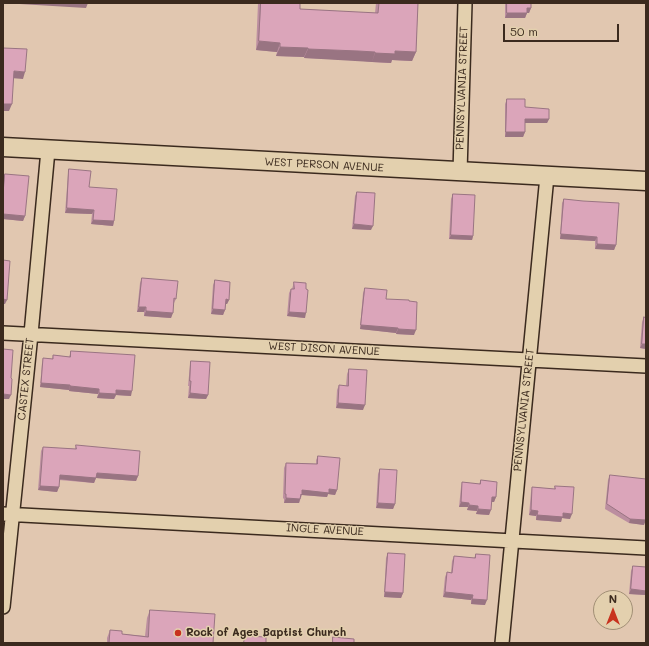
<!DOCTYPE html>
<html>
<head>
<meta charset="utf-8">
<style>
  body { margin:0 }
  #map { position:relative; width:649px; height:646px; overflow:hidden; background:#e1c7b0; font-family:Mali,sans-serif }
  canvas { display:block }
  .frame { position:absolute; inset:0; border:4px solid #3b2a1e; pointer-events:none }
  .north { position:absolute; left:593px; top:590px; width:40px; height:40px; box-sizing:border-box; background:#e3d0ae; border:1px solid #a08e74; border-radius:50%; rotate:0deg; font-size:11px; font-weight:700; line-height:16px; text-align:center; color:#3b2a1e }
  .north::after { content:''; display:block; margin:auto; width:14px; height:18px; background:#c8321e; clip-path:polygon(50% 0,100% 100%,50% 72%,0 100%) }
  .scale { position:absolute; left:503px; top:24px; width:116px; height:18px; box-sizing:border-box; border:2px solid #3b2a1e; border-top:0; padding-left:5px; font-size:12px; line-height:14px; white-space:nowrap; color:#3b2a1e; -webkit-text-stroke:3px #e3d0ae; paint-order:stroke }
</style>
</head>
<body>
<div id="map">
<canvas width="649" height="646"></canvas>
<div class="frame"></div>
<div class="north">N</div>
<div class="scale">50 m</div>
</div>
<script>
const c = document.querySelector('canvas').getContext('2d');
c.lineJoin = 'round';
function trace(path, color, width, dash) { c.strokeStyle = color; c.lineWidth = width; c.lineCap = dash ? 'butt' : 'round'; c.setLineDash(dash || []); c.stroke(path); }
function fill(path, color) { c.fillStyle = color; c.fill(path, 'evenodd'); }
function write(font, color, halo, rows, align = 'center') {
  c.font = font + ' Mali,sans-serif'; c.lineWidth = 3; c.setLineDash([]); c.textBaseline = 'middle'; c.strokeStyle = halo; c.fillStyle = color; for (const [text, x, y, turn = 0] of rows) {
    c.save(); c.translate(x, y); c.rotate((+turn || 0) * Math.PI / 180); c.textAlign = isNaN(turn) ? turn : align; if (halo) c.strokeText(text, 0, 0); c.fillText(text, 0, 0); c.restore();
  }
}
const street = new Path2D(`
  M460,172L465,3
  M3,333L646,366
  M3,514L646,548
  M3,607L31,334L48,150
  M502,643L547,176`);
const secondary = new Path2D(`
  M3,147L646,181`);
trace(street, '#3b2a1e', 16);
trace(secondary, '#3b2a1e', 21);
trace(street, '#e3d0ae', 13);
trace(secondary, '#e3d0ae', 18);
fill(new Path2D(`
  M258,3H300V9L375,13L376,3H418L416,52L412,61L392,60L391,63L372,62L355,60L304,58V57L276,56L277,52L256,50Z
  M505,3H531V8L529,13H527L525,18H505Z
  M507,99L549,119L547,123H525V132L523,137H505V104Z
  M69,169L89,187L114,221L113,226L91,224L92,214L65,213L68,174Z
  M5,174L25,216L23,221L3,219V178Z
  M357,192L371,230L352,229L355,196Z
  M453,194L473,236L472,240L449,239L451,199Z
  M564,199L616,245L614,250L595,249V241L560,239L562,203Z
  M142,278L176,299L174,303L171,318L144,316V312H137L140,283Z
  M215,280L229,300L227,304H226L225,310L223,315L211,314L213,285Z
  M294,282L306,289L305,318L287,316L289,293L291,289H292Z
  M365,288L386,299L414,335L396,334V333L360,329L363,293Z
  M644,317L646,318V349L640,348L642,322Z
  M71,351L131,396L116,395L114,399L97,398L98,394L69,391V390L40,387L42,363L43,358L52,359L53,355L69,357Z
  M191,361L208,395L206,399L188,398L189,386H188L190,365Z
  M349,369L363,410L336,408L337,390L339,385L346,386L347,374Z
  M76,445L138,476L136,481L96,478L94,483L59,480V487L57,492L38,490L41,451L43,447L75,449Z
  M318,456L337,490L335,495L328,494L327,497L302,495L299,503H284V499L283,498L284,468L286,463L316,464V460Z
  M380,469L395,504L393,509L376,508L378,474Z
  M610,475L644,525L629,523L605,509L608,480Z
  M481,480L496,497L494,502H492L489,515L476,514L477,511L467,510L468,507H459L461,487L462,482L479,484Z
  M555,486L570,519L562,518L561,522L536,520V516L529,515L531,492L532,487L554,489Z
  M388,553L403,593L401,598L384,597L386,558Z
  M476,554L485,605L471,604V600L443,597L445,577L447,572L451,573L452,561L454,556L474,558Z
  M633,566L646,567V595L629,594L631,571Z
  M150,610L213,643H107V638L110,630L122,634L145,636L147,618Z`), '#bc8ea0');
fill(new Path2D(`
  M3,3H88L86,8Z
  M527,8H531L529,13H526Z
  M507,13H527L525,18H505Z
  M259,41L280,43L277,52L256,50Z
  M280,47L308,48L304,57L276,56Z
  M308,49L358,51L375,52L372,62L304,58Z
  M395,51L416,52L412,61L392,60L391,63L372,62L375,53Z
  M14,71L25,72L23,79L11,78Z
  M3,104H12L9,111H3Z
  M525,119H549L547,123H523Z
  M506,132H525L523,137H505Z
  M67,208L94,210L92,214L65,213Z
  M3,214L25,216L23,221L3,219Z
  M93,220L114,221L113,226L91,224Z
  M354,224L373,226L371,230L352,229Z
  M561,234L597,237L595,241L560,239Z
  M451,235L473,236L472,240L449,239Z
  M597,244L616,245L614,250L595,249Z
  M3,299L7,300L5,304H3Z
  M226,299L229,300L227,304H224Z
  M139,307H146L144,312H137Z
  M213,309L225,310L223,315L211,314Z
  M146,311L173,313L171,318L144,316Z
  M289,312L306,313L305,318L287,316Z
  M361,325L398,328L396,333L360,329Z
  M398,329L416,330L414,335L396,334Z
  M642,344H646V349L640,348Z
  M41,383L70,385L69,390L40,387Z
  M70,386L99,389L98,394L69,391Z
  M116,390L132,391L131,396L116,395L114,399L97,398L99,393Z
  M190,393L208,395L206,399L188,398Z
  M3,394L11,395L9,399H3Z
  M338,403L365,405L363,410L336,408Z
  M97,473L138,476L136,481L96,478L94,483L58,479L60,475Z
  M40,486L59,487L57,492L38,490Z
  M329,489L337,490L335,495L328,494L327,497L302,495V490Z
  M492,497H496L494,502H490Z
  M286,498L300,499L299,503H284Z
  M461,502L469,503L468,507H459Z
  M378,503L395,504L393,509L376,508Z
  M469,505L478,506L477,511L467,510Z
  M478,509L491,510L489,515L476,514Z
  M531,510L538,511L536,516L529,515Z
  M563,513L572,514L570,519L562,518L561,522L536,520L537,515Z
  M630,519L646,520L644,525L629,523Z
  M631,589L646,591V595L629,594Z
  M385,592L403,593L401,598L384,597Z
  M445,592L473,595L471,600L443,597Z
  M472,599L487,600L485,605L471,604Z`), '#997482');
const building = new Path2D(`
  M261,3H300V9L378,13L379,3H418L416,52L395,51V54L375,53V52L358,51L308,49V48L280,47V43L259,41Z
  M507,3H531V8H527V13H507Z
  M3,48L27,49L25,72L14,71L12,104H3Z
  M507,99H525V107L549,109V119H525V132H506Z
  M69,169L91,171L89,187L117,189L114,221L93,220L94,210L67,208Z
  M5,174L29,176L25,216L3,214V194Z
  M357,192L375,193L373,226L354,224Z
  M453,194L475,195L473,236L451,235Z
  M564,199L583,201L619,203L616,245L597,244V237L561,234Z
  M3,260L10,261L7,300L3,299Z
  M142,278L178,281L176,299L174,298L173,313L146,311V307H139Z
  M215,280L230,282L229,300L226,299L225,310L213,309Z
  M294,282L306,283V289L308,290L306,313L289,312L291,289H294Z
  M365,288L387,290L386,299L409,300V301L417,302L416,330L398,329V328L361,325Z
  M644,317L646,318V344H642Z
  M3,349L13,350L11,378L12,379L11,395L3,394Z
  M71,351L135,355L132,391L116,390V394L99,393V389L70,386V385L41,383L43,358L53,359V355L70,357Z
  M191,361L210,362L208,395L190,393L191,381H190Z
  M349,369L367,370L365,405L338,403L339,385L348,386Z
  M76,445L140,451L138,476L97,473L96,478L60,475L59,487L40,486L43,447L76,449Z
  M318,456L340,458L337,490L329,489V493L302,490V495L301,494L300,499L286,498V494H285L286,463L317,464Z
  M380,469L397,470L395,504L378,503Z
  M610,475L646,479V520L630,519L607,504Z
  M481,480L497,482L496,497H492L491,510L478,509V506L469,505V503L461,502L462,482L480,484Z
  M555,486L574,487L572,514L563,513V517L537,515L538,511L531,510L532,487L555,489Z
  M388,553L405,554L403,593L385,592Z
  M476,554L490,555L487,600L472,599L473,595L445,592L447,572L452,573L454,556L475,558Z
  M633,566L646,567V591L631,589Z
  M150,610L215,614L213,643H109L110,630L122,631V634L148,637Z
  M245,636L266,637V643H244Z
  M333,637L354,639V643H333Z`);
fill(building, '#dba5ba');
trace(building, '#997482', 1);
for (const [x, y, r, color] of [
  [178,633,4,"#c8321e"]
]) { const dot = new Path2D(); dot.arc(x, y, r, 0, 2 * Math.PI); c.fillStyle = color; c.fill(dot); trace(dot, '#e3d0ae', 1.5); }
write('11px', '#3b2a1e', '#e3d0ae', [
  ["PENNSYLVANIA STREET",462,88,-88],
  ["WEST PERSON AVENUE",324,165,3],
  ["WEST DISON AVENUE",324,349,3],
  ["CASTEX STREET",26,379,-84],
  ["PENNSYLVANIA STREET",524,410,-84],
  ["INGLE AVENUE",325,530,3]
]);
write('bold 11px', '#3b2a1e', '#e3d0ae', [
  ["Rock of Ages Baptist Church",186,633]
], 'left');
</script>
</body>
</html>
